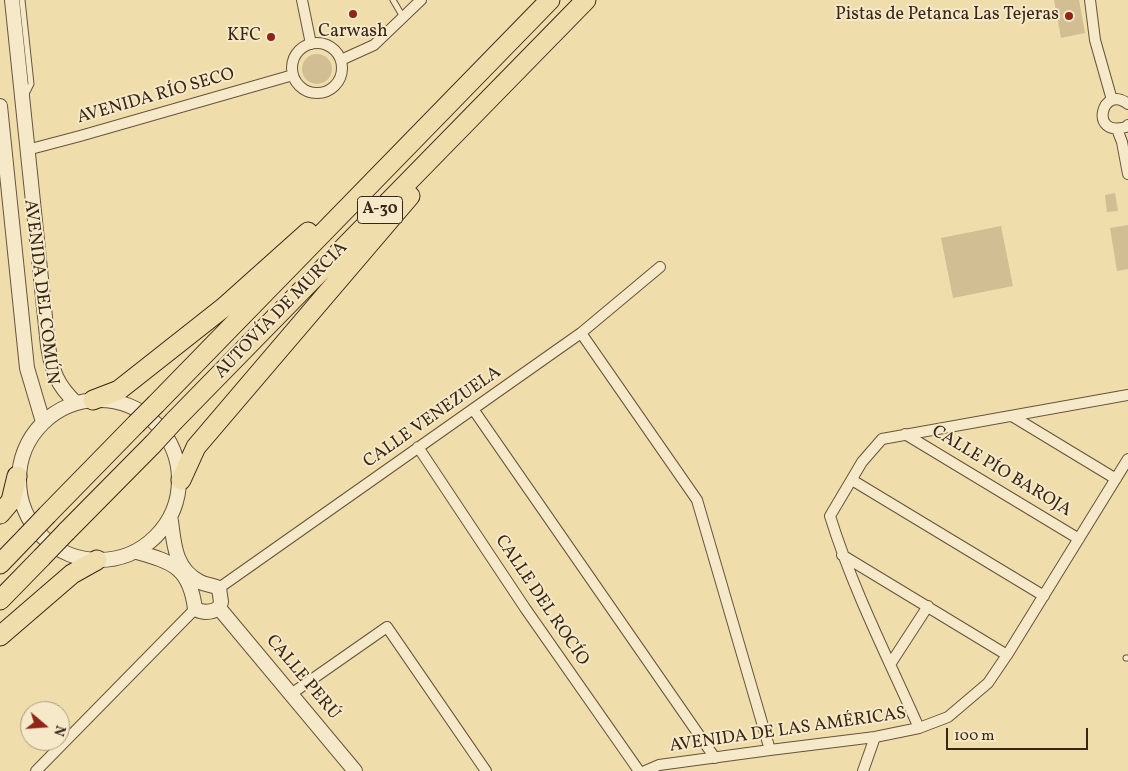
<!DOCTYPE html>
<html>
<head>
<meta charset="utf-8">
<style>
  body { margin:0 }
  #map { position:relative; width:1128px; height:771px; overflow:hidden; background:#f0ddac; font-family:Vollkorn,serif }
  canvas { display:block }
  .north { position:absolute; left:20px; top:701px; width:50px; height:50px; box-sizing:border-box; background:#f5e9c9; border:1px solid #a99b81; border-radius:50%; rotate:108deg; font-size:14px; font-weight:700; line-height:20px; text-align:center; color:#382716 }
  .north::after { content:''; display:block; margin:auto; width:18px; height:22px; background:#8f2418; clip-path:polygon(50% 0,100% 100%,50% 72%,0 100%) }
  .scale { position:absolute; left:946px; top:728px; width:142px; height:22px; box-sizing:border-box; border:2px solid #382716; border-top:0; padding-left:6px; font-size:15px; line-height:18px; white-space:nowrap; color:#382716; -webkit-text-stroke:4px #f5e9c9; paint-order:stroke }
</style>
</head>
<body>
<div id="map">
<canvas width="1128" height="771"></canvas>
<div class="north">N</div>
<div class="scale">100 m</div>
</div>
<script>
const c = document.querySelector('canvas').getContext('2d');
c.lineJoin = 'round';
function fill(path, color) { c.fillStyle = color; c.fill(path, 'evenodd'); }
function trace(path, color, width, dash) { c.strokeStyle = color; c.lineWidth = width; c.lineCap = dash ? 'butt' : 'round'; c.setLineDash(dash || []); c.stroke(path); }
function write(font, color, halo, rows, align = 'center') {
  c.font = font + ' Vollkorn,serif'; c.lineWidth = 4; c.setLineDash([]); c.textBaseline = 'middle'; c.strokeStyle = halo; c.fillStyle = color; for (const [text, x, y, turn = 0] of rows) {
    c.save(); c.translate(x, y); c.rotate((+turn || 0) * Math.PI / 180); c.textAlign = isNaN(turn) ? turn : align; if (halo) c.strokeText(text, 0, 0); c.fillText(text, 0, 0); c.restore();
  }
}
fill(new Path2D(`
  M1054,0H1079L1085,33L1061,38Z
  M302 69a15 15 0 1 1 30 0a15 15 0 1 1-30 0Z
  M1115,193L1118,211L1107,212L1105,195Z
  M1128,225V269L1117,271L1110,228Z
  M1001,226L1013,286L953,298L941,238Z`), '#d1be92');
const service = new Path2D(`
  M22,0L31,84L26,94
  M393,0L403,17
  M1126,658H1128`);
const minor = new Path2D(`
  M302,0L311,44
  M1090,0L1095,40L1112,100
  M292 68a25 25 0 1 1 50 0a25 25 0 1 1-50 0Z
  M341,60L374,45L421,0
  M1128,104C1102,83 1088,138 1126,127L1128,125
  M1117,129L1122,142L1128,174
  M27,150L80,136L293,75
  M581,333L697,500L770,750
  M473,409L715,758
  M1012,416L1116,479
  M905,434L1079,539
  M418,447L525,608L639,771
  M852,480L1044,596
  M842,555L1007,655
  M219,588L581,333L660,267
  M891,663L928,606
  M291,694L387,627L486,771
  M919,728C888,658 853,590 830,516L862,462L882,439L1128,395
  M36,771L195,609
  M645,771L659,765L770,750L875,737L919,728L948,717L988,683L1007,655L1128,459
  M863,771L875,737`);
const tertiary = new Path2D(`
  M12,0L48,346C52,371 57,385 76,403
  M0,106L27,368L43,422
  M19 480a80 80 0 1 1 160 0a80 80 0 1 1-160 0Z
  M137,552C173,562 190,568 195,609C203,613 211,613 219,608L221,602L219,588C213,585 206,585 200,582C175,569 174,545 171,521
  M219,608L355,771`);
const motorway = new Path2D(`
  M93,400L119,390L223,308L308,232
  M156,404L550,0
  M174,421L586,0
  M181,480L196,447L410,196
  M0,514L11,501L17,476
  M47,515L136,424
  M66,532L153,444
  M0,564L26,537
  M0,600L42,557
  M0,636L72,574L97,560`);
trace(service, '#66543c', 7);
trace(minor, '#66543c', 12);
trace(tertiary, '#66543c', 16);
trace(motorway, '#382716', 21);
trace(service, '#f5e9c9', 5);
trace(minor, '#f5e9c9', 10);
trace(tertiary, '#f5e9c9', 14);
trace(motorway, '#f0ddac', 19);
const motorwayBridge = new Path2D(`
  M136,424L156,404
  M153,444L174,421
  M26,537L47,515
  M42,557L66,532`);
trace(motorwayBridge, '#382716', 21, []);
trace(motorwayBridge, '#f0ddac', 19);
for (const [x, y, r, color] of [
  [353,14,5,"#8f2418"],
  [1069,16,5,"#8f2418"],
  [271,37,5,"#8f2418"]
]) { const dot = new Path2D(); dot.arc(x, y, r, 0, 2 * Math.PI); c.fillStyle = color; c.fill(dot); trace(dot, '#f5e9c9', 2); }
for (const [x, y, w] of [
  [380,210,45]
]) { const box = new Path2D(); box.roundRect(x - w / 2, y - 13.5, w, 27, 4); c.fillStyle = '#f5e9c9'; c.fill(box); trace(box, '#382716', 1); }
write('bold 16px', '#382716', null, [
  ["A-30",380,210]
]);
write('18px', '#382716', '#f5e9c9', [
  ["Pistas de Petanca Las Tejeras",1059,16],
  ["Carwash",353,33,"center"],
  ["KFC",261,37]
], 'right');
write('18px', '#382716', '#f5e9c9', [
  ["AVENIDA RÍO SECO",156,97,-16],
  ["AVENIDA DEL COMÚN",40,292,83],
  ["AUTOVÍA DE MURCIA",282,311,-46],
  ["CALLE VENEZUELA",433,418,-35],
  ["CALLE PÍO BAROJA",1001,472,31],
  ["CALLE DEL ROCÍO",541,601,56],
  ["CALLE PERÚ",302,678,50],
  ["AVENIDA DE LAS AMÉRICAS",788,731,-8]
]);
</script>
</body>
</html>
